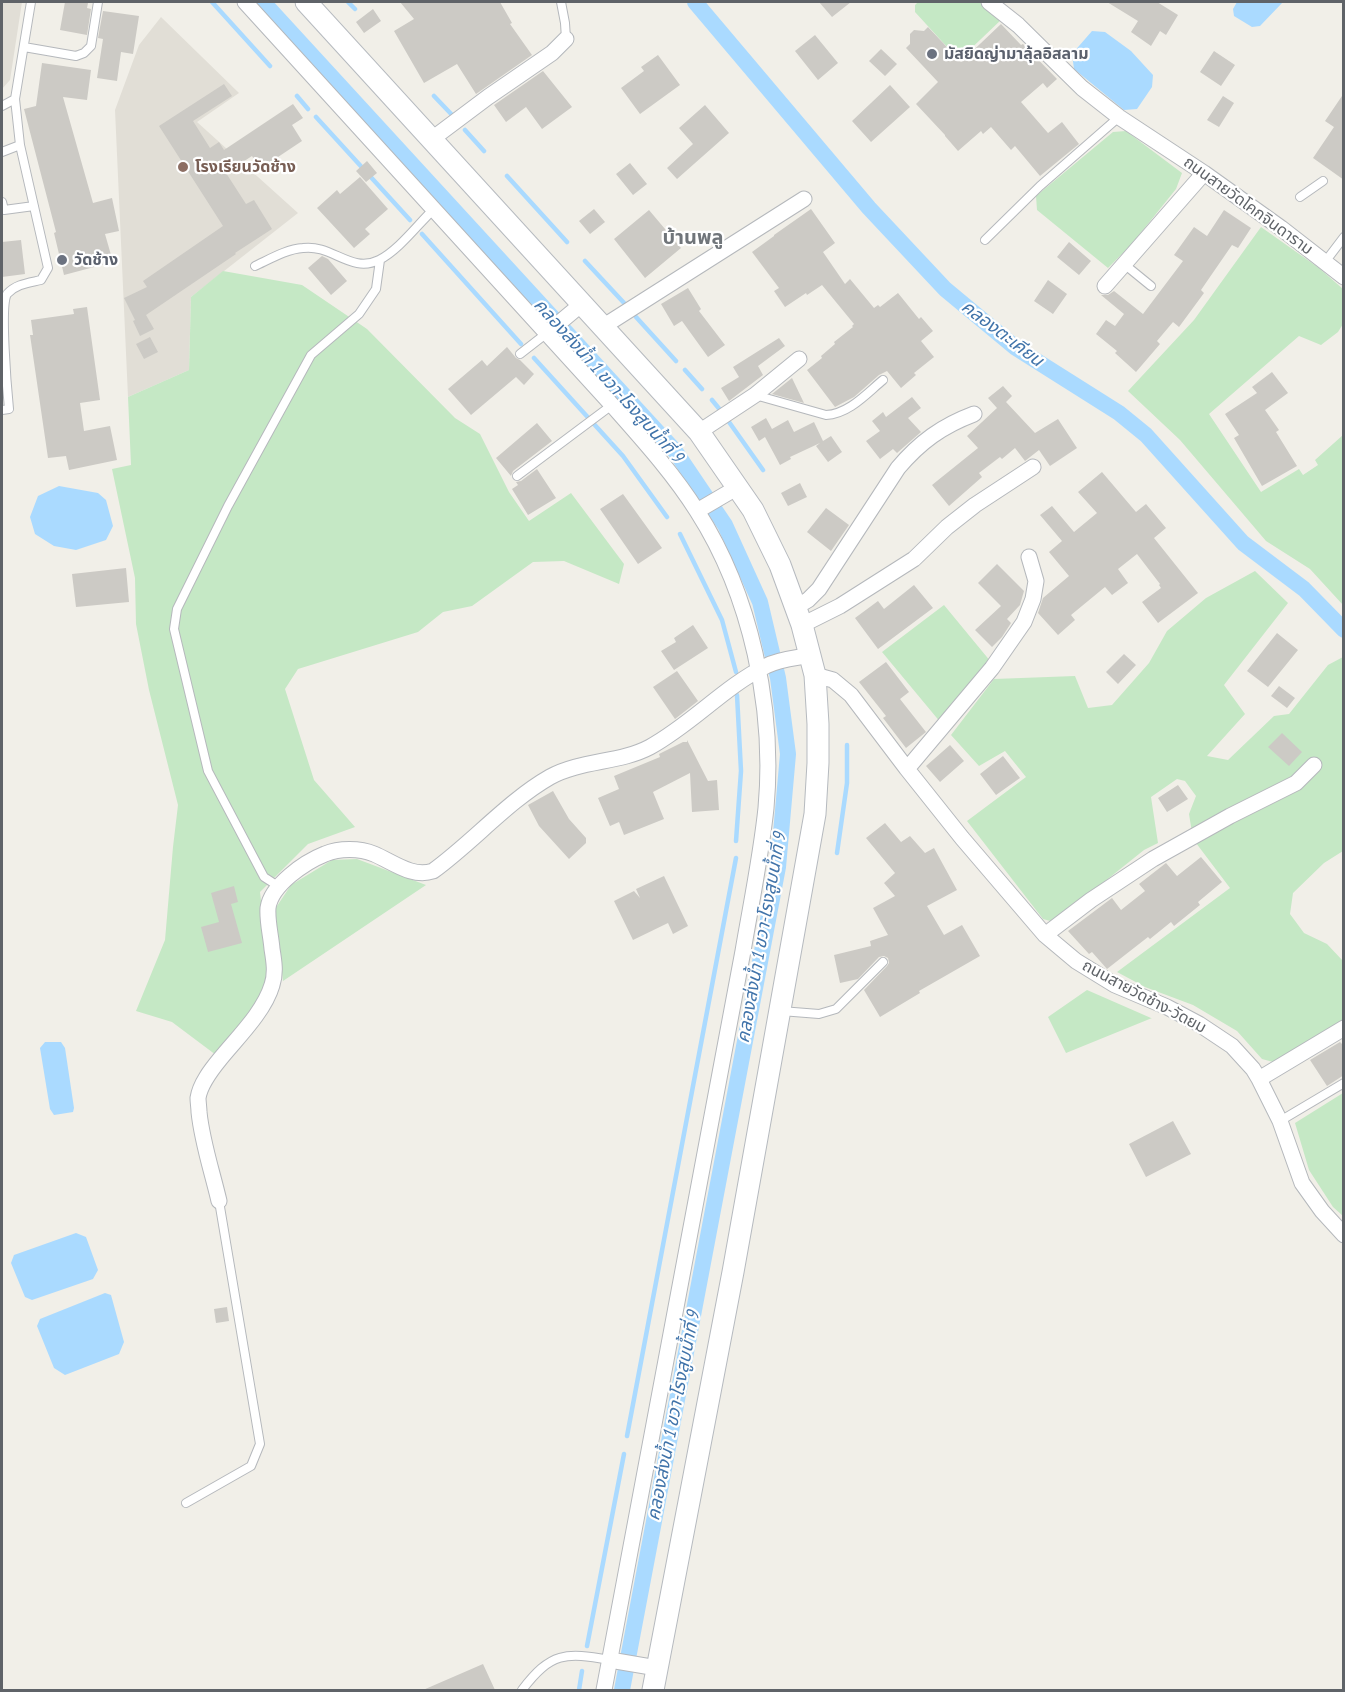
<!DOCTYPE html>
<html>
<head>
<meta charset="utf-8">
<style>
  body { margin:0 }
  #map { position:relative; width:1345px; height:1692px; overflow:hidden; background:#f1efe8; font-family:"PT Sans Narrow",sans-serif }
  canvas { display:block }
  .frame { position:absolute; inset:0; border:3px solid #5f6368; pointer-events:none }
</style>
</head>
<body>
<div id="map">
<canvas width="1345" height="1692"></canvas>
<div class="frame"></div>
</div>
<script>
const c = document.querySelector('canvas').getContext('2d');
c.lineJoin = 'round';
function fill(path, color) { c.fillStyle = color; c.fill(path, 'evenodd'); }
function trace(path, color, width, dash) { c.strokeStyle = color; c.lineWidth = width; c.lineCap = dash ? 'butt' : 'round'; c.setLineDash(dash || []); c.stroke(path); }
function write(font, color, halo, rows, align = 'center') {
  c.font = font + ' "PT Sans Narrow","Noto Sans Thai",sans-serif'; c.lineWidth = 4.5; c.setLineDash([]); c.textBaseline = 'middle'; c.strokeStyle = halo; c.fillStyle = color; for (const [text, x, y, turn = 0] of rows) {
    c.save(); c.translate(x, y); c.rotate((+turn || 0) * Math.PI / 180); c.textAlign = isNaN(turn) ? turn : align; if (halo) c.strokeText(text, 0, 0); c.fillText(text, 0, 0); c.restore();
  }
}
fill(new Path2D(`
  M2,2H22L10,80L2,89Z
  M161,17L239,93L197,122L298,213L191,297L189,370L128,397L115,110L139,45Z`), '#e1ded6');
fill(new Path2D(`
  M918,2H979L1002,19L959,60L915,12V5Z
  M1126,131L1182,173L1176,189L1131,245L1108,268L1037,210L1036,196L1113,132Z
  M1261,227L1319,268L1343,289V324L1338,332L1321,345L1299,336L1209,414L1261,492L1299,469L1303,475L1318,465L1315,460L1343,435V605L1310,569L1266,541L1180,440L1128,391L1194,320Z
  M223,271L302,285L367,329L455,418L480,434L509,492L529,521L571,493L624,564L619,584L564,561L533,562L472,606L443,612L418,632L298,669L285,689L314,780L355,827L308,844L260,892L269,973L259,1000L216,1055L172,1022L136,1011L165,940L173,847L178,805L149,690L136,624L135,578L112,469L131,465L128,397L189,370L191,297Z
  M1255,571L1288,603L1224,685L1245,714L1207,756L1228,760L1274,716L1289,714L1328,665L1343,657V851L1324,863L1293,893L1290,914L1304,933L1327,944L1343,961V1021L1273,1062L1262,1059L1237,1031L1193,1005L1145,987L1117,972L1230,888L1193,839L1189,814L1196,796L1185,781L1177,779L1151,797L1158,843L1144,850L1054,922L1043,919L967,821L1026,777L1005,751L979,766L951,735L994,679L1075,676L1088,708L1112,705L1149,663L1167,631L1206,598Z
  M944,605L991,662L941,723L882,652Z
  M357,859L426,885L283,981L275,909L291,885L332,860Z
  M1087,990L1151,1018H1152L1066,1053L1048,1017Z
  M1343,1093V1216L1333,1207L1309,1170L1295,1123Z`), '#c5e8c5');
fill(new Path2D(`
  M1237,2H1283L1260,26L1252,27L1234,16L1233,9Z
  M1092,31L1105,32L1131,51L1153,75L1152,87L1137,109L1124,110L1074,69L1072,54Z
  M59,486L98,493L106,500L113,526L106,540L76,550L54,546L35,534L30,517L38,496Z
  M45,1042H61L65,1048L74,1108L73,1112L54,1115L50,1109L40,1048Z
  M76,1233L86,1237L98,1270L93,1279L32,1300L25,1297L11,1263L14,1255Z
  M105,1293L111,1295L124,1342L119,1354L65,1375L54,1368L37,1326L40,1319Z`), '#aadaff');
trace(new Path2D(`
  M212,2L270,66
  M348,2L355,9
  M297,96L308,109
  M434,96L454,117
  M316,117L410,220
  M465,130L484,151
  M507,176L567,242
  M422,234L521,344
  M585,261L625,304
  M636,317L676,361
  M534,358L623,456L667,517
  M685,370L702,389
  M712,400L721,411
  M729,422L763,470
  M680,534L722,620L736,672
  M736,841L741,771L737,695
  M837,853L847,783V745
  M627,1436L736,858
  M587,1646L624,1454
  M579,1690L582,1671`), '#aadaff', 4.5);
trace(new Path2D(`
  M263,2L675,451L725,525L760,602L778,678L788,754L778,867L622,1690
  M695,2L869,208L945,289L1016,348L1119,413L1146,435L1243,543L1304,589L1344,630`), '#aadaff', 16);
fill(new Path2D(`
  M65,2L88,3L87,8L91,9L87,35L60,30Z
  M400,2H500L512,23L510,24L532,55L476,94L457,64L424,83L394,31L414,19Z
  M819,2H851L832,17Z
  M1107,2H1157L1178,15L1166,35L1160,31L1151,46L1131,32L1138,21Z
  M373,9L381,21L364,33L356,22Z
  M103,11L139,16L133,54L121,52L117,81L97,78L103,39L98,38Z
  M1001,24L1021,45L1023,44L1057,79L1047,88L1043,83L1021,102L1048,133L1062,122L1079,144L1040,176L1015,146L1011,150L991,127L983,134L981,131L958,151L945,136V135L916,104L938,82L906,48L910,44V34L914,30L924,31L928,27L961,62Z
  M815,35L838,63L818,80L795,51Z
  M881,49L897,64L885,76L869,61Z
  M1214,51L1235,65L1221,86L1200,72Z
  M658,55L680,85L640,114L621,88L644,71L641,67Z
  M42,63L91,70L87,100L63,97L93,203L112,198L119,231L105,234L113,262L64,275L54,233L56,232L24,109L36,106Z
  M543,71L572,107L542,129L526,107L506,122L494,105Z
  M224,84L232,96L193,121L210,148L219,142L224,150L293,104L303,118L292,125L302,141L260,169L252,156L226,173L246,204L254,200L272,229L235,253L236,254L146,315L154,329L140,336L133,321L135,320L124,298L147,287L143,281L223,226L159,126Z
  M890,85L910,107L871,142L852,121Z
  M1344,93V180L1313,158L1334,127L1325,121Z
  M1223,96L1234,103L1219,127L1207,120Z
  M705,105L729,133L677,179L667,168L693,144L679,128Z
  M367,161L377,173L366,182L356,171Z
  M630,163L647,184L633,195L616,174Z
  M360,177L388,209L365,229L370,234L354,248L317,208L337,190L340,194Z
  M594,209L605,222L590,234L579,221Z
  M811,209L835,243L823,252L845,284L850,279L874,308L878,305L880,307L898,293L919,319L921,317L933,331L921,341L934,357L914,373L916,375L901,388L887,371L879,375L854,397L835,407L807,370L822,358L821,356L835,344L834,342L853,327L852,326L854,324L822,285L807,295L806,293L785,307L774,291L779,288L752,252L774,236V235Z
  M649,210L681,248L645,278L614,239Z
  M1224,210L1251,228L1238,248L1232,245L1201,290L1204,293L1179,327L1173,322L1157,341L1160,344L1136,372L1115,353L1117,351L1096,334L1106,320L1115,326L1124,314L1101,295H1108L1114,291L1143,314L1183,261L1174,255L1194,227L1207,236Z
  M21,240L25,274L2,277V242Z
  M1069,242L1091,261L1079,275L1057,257Z
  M322,256L328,259L347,281L331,295L308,268Z
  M1048,280L1067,294L1053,314L1034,301Z
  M688,288L701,309L699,311L725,345L708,357L682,321L674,326L661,304Z
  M87,307L100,400L80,403L84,431L110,426L117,460L69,470L66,456L48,458L30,335H33L31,320L74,314L73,309Z
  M150,337L158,352L144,359L136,344Z
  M779,338L785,346L758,366L763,375L729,401L721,388L739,377L733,367Z
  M507,347L516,358L520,360L534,374L524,385L516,377L471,415L448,389L482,360L487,366Z
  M1272,372L1288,393L1265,410L1279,430L1276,432L1297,466L1262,486L1234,438L1239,435L1225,414L1257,393L1252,387Z
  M792,378L804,403L772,394Z
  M1003,386L1012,396L1006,402L1035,433L1058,419L1077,448L1050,466L1039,450L1025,461L1015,448L1002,459L1000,457L979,473L982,477L949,506L932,485L978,448L967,436L997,408L988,398Z
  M912,397L921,408L908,418L921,432L897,453L893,449L880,459L866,441L880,431L872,421L883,412L886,417Z
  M766,418L772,429L788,420L794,432L814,422L823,441L831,436L842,452L828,462L816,446L820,443L790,457L791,459L780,465L765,437L759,441L751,427Z
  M537,423L552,441L513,471L511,476L496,458Z
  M537,469L556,498L528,515L512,489L518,485L516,482L521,481Z
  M1102,472L1136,512L1146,504L1166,528L1154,538L1198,593L1158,623L1142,602L1161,588L1159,585L1160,584L1137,554L1118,569L1128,583L1112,595L1105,587L1071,615L1075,620L1058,635L1038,613L1043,598L1069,576L1049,552L1062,541L1040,515L1052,506L1074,532L1097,513L1078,492Z
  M800,483L807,497L788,506L781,493Z
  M623,494L662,548L638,564L600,509Z
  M826,508L849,525L831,551L807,532Z
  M997,564L1024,591L1020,605L1007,619L1011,623L1002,637L992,647L975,630L1001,606L978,583Z
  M126,568L129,602L76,607L72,574Z
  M914,585L933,608L878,649L855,618L878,601L884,609Z
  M693,625L708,648L674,670L661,651L676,642L674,638Z
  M1277,633L1298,650L1268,687L1247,671Z
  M1124,654L1136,665L1118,684L1106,672Z
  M886,662L909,692L900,699L926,732L906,748L883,718L886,716L859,682Z
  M677,671L698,701L675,719L653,687Z
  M1279,686L1295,698L1287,708L1271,696Z
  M1282,733L1302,752L1289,766L1268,747Z
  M687,740L708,781L717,780L719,810L692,812L690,773L653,792L664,819L624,835L619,822L610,826L598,798L619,789L614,776L660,757L659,754L683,742H687Z
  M950,745L964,761L940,782L926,766Z
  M1003,756L1020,778L996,795L980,774Z
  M1178,785L1188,799L1167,812L1158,798Z
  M553,791L569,819L586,838V843L569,859L539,826L528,805Z
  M885,823L901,842L910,836L925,853L934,848L957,890L927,906L944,935L962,925L980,956L919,991L920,993L880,1017L864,990L887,966L889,963L888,958L884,956L879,957L858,979L840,983L834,955L871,946L870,941L888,935L873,908L895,896L884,883L895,873L866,838Z
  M1201,857L1222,882L1198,902L1200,905L1174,926L1171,922L1150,939L1148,937L1107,969L1092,952L1089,954L1068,931L1112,898L1121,910L1145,891L1139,884L1166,863L1177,876Z
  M664,876L688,926L673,934L668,923L633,940L614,901L634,891L640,898L636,889Z
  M234,886L238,902L231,904L242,943L208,952L201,927L219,922L211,893Z
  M1340,1042L1344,1046V1075L1327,1086L1310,1060Z
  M1173,1121L1191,1154L1146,1177L1129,1144Z
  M227,1307L229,1321L216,1323L214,1309Z
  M483,1664L495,1690H423Z`), '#cccac5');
const service = new Path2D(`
  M561,2L565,23L566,39
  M24,47L76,56L84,53L91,46L98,2
  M2,106L15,99
  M2,152L20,145
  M1300,197L1323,181
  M2,202L4,210L34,206
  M985,240L1040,186L1119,117
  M1325,262L1344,237
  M1124,264L1151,286
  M255,266C270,259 287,249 303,248C332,244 351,274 379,260C399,250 418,224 434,209
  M520,354L547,333
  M755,395L826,415C849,414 867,393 883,380
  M2,410L9,409C7,389 0,306 7,294C16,284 28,283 41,280L48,268L20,145L15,99L31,2
  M517,476L612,405
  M278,886L264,877L208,771L174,629L177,609L228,506L311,355L359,314L376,289L380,260
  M781,1011L819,1014L836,1009L883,962
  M1280,1121L1344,1083
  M186,1503L251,1466L260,1444L219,1201
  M522,1690C551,1652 565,1652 610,1660`);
const minor = new Path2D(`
  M245,2L612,405C642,439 673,473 697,511C751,595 775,709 766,808C761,856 751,904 743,951L604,1690
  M989,2L1018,25L1082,88L1119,117L1204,173L1281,228L1344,277
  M432,139L488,97L552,53L566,39
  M1105,286L1204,173
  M604,326L804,199
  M547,333L583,303
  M699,432L755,395L799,359
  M697,511L738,487
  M796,607L808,600L819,589L898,468C920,442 942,426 974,414
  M802,625L840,606L914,559L947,527L975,505L1033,467
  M815,675L833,680L851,695L907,769L962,838L1045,935L1076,961L1115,985L1167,1007L1199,1024L1232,1046L1253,1069L1259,1079L1280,1121L1302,1183L1322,1211L1344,1235
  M907,769L992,668L1024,622L1033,599L1036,581L1029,557
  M1045,935L1091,900L1153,859L1230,816L1296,783L1314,765
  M1259,1079L1344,1028
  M219,1201C212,1171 202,1142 199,1112C199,1108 198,1102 198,1098C200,1084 211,1070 220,1059C237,1038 264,1012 272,985C276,973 274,961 272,949C271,936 267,921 268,908C271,885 305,862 325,854C339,848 360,848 374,854C393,862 412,878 433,871C473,842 508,801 550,777C581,760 620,763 650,747C692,724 724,687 766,666C779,659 796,658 811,655
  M610,1660L657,1668`);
const secondary = new Path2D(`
  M306,2L699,432L753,510L780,565L802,625L815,675L818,724V763L815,814L733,1272L653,1690`);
trace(service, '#b5b8bc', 10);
trace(minor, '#b5b8bc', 17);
trace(secondary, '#b6babf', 23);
trace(service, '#fff', 8);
trace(minor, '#fff', 15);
trace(secondary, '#fff', 21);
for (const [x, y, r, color] of [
  [932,54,6,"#6b7280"],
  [183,167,6,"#8d6e63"],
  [62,260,6,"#6b7280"]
]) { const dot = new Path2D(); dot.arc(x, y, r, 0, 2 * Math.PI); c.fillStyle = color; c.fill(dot); trace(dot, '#fff', 2); }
write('bold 16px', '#5b616d', '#fff', [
  ["มัสยิดญ่ามาลุ้ลอิสลาม",944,54],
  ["วัดช้าง",74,260]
], 'left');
write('bold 16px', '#785e54', '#fff', [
  ["โรงเรียนวัดช้าง",195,167]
], 'left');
write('16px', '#5f6368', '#fff', [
  ["ถนนสายวัดโคกจินดาราม",1248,206,36],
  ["ถนนสายวัดช้าง-วัดยม",1144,997,28]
]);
write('italic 18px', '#4174aa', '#fff', [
  ["คลองตะเคียน",1002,334,37],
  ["คลองส่งน้ำ 1 ขวา-โรงสูบน้ำที่ 9",608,381,48],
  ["คลองส่งน้ำ 1 ขวา-โรงสูบน้ำที่ 9",762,938,-80],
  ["คลองส่งน้ำ 1 ขวา-โรงสูบน้ำที่ 9",674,1416,-79]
]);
write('bold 20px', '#70757a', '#fff', [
  ["บ้านพลู",693,238]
]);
</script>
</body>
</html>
